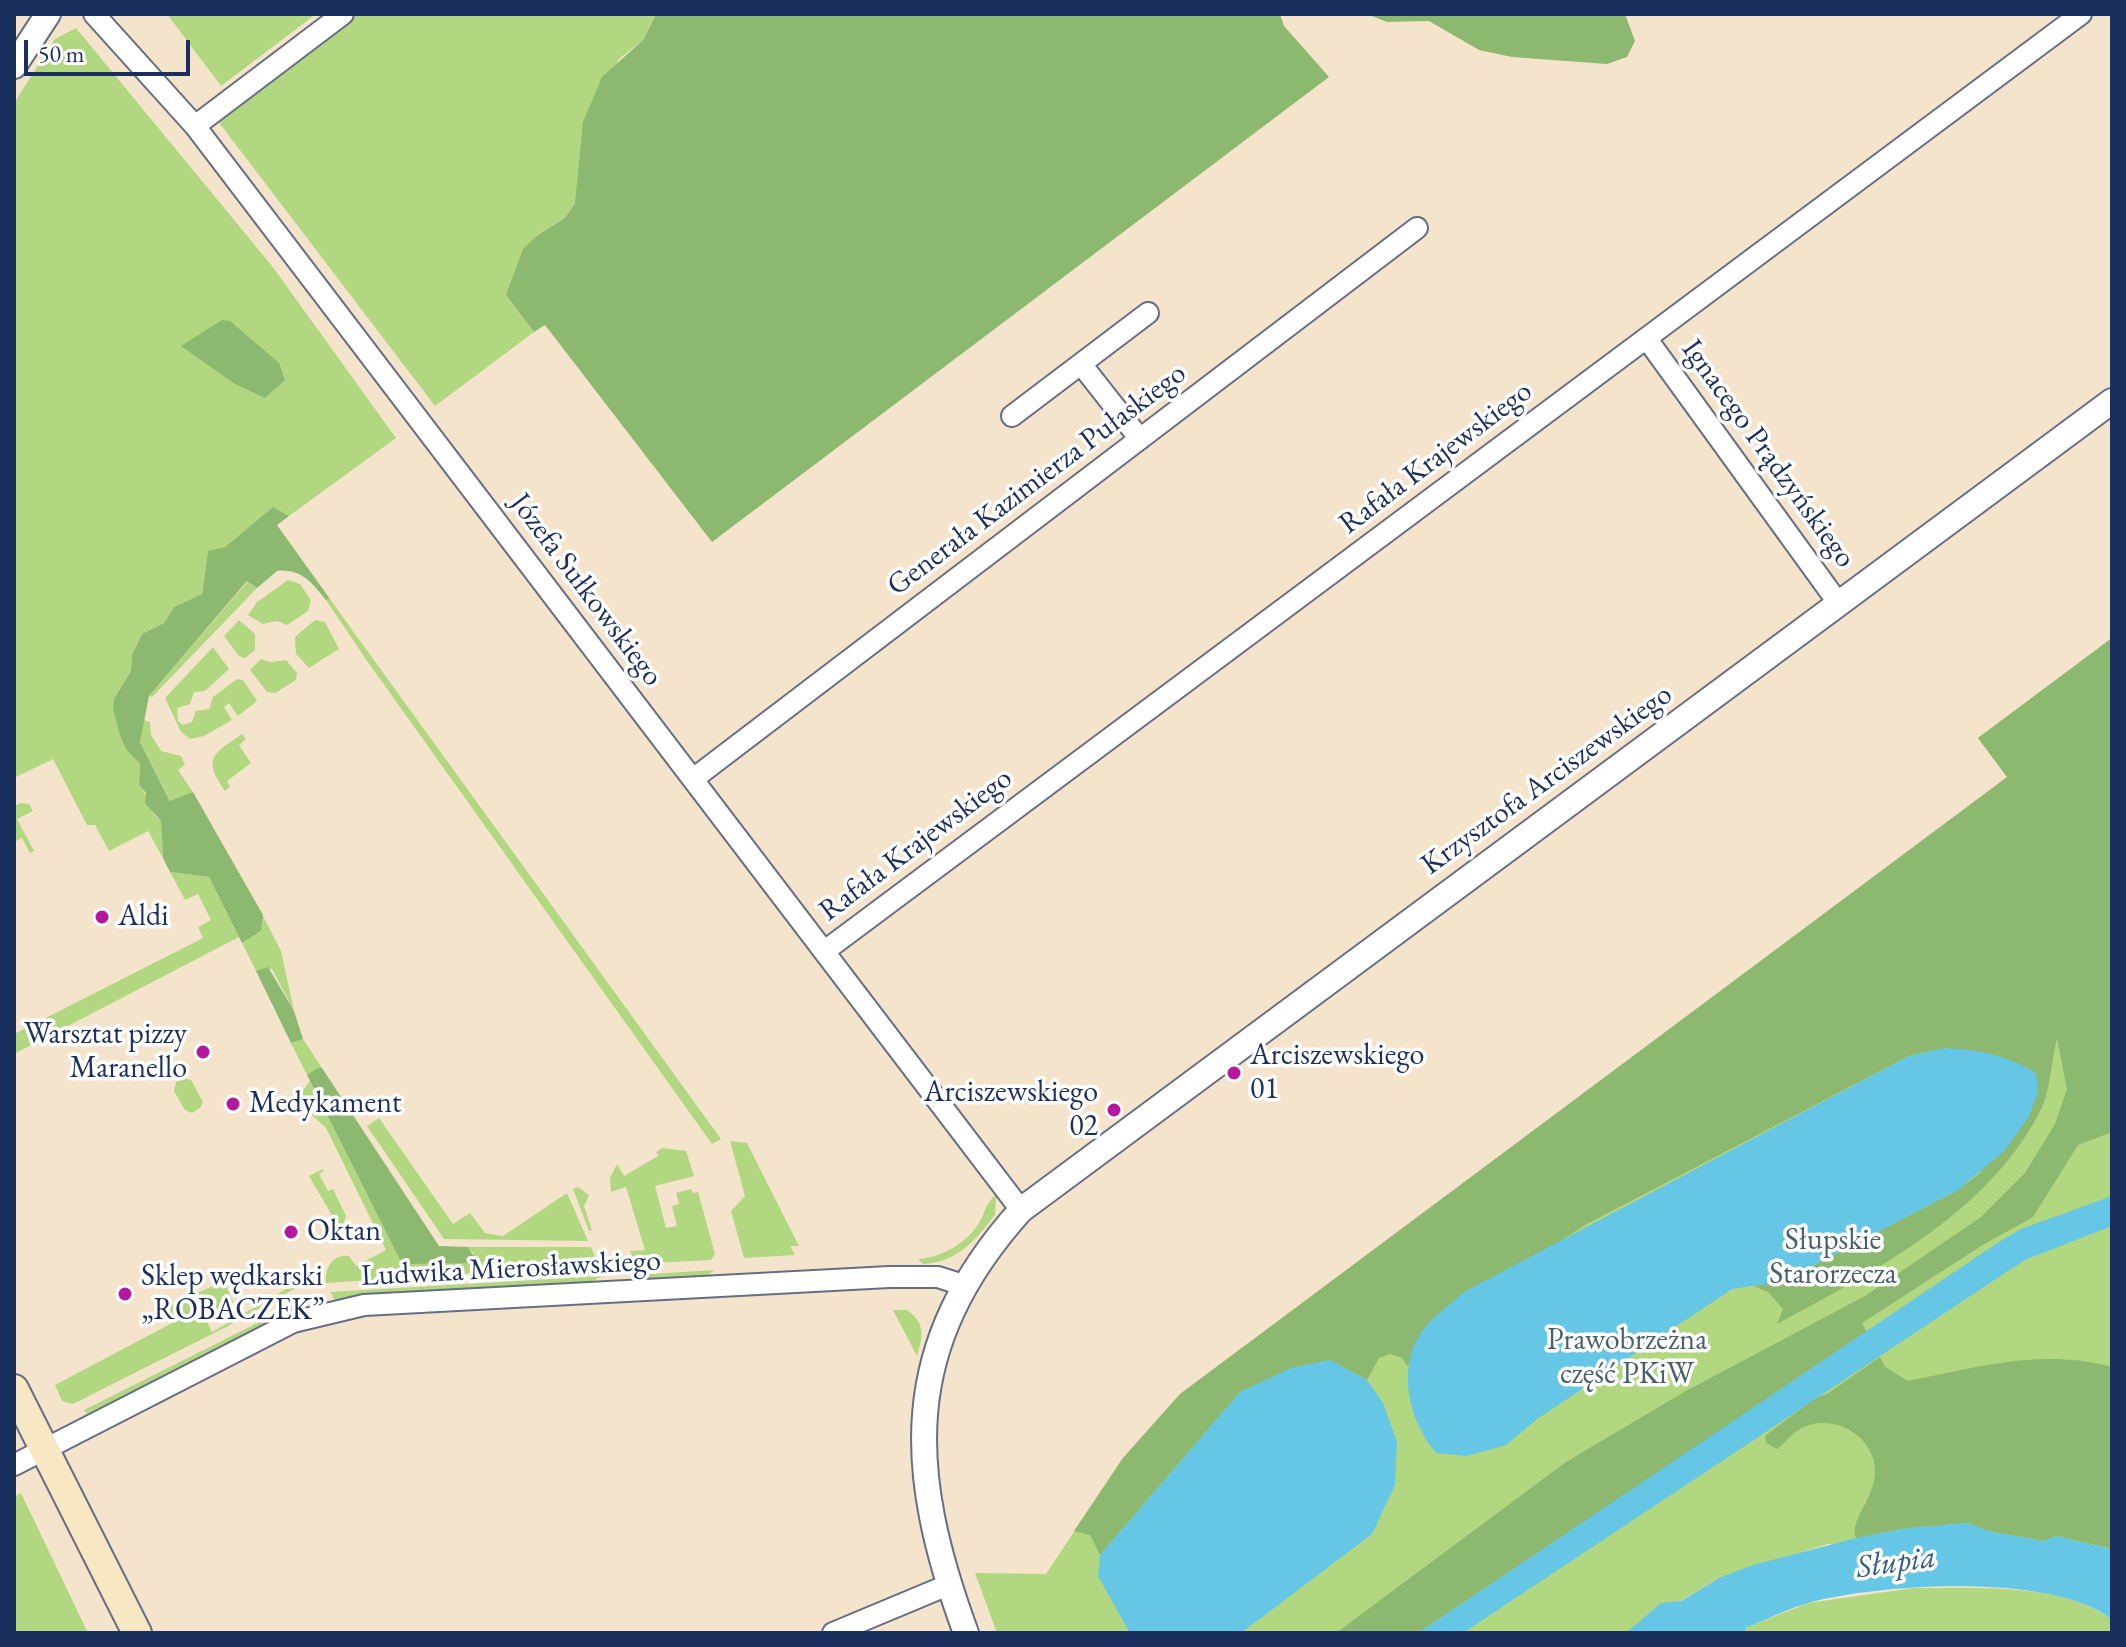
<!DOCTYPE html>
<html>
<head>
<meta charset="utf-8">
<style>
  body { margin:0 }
  #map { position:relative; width:2126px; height:1647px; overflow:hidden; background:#f5e4cc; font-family:"EB Garamond",serif }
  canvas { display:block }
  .frame { position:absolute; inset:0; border:16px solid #1b2f5e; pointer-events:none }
  .scale { position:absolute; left:24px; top:40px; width:166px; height:36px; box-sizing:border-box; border:4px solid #1b2f5e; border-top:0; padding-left:10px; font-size:24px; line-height:28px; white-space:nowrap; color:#1b2f5e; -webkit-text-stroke:6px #fff; paint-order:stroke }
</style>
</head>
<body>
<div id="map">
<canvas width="2126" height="1647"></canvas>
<div class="frame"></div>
<div class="scale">50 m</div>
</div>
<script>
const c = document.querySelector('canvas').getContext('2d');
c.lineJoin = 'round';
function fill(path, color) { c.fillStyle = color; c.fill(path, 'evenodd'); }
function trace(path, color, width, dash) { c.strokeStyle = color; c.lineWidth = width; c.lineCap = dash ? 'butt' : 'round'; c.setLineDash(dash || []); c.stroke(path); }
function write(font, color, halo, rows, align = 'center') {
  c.font = font + ' "EB Garamond",serif'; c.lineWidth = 7; c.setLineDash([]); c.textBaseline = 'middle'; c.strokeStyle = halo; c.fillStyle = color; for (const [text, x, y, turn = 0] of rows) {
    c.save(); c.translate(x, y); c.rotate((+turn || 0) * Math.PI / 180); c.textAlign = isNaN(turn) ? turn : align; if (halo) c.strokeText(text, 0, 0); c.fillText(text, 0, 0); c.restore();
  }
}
fill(new Path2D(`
  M167,14H316L221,86Z
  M358,14H656L644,39L618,60L575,203L565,218L538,234L506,295L534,332L435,406L217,120Z
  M76,28L272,266L396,438L289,516L273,507L225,547L208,551L202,594L174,607L164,623L142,634L132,655L131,671L114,699L132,753L140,764L139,785C150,797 148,811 161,821L163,858L148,831L109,851L95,825H87L53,759L14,778V103L55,39Z
  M288,580L300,584L311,600L308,611L287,625L277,621L263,624L248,615L257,602Z
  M248,581L257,588L152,697L149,696Z
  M330,599L363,645L721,1139L712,1144L365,658L326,600Z
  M239,620L255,634V650L245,658L239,656L224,636Z
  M315,620L325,622L339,649L309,668L296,654L295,637Z
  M2112,638V1549L2100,1544H1828L1721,1577L1626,1633H997L975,1573L1046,1574L1123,1458L1180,1394L1976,803L2007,777L1978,738Z
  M213,647L229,669L205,691L194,692L190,704L177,708L178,721L183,725L192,722L196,711L209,709L213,697L237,679L243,680L257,701L238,716L229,703L224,707L232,720L204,736L190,739L181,732L165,698Z
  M261,659L271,662L286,660L297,673L296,680L275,693L267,692L250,670Z
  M144,720L150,722L151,735L161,751L181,756L185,765L178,770L193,792L171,802L140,742Z
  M242,734L246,739L239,745L251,763L227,781L230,787L225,791C202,758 213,754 242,734Z
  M21,803L29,804L33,811L17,819L34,851L30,853L22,838L14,842V806Z
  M170,872L209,877L239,937L14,1054V1034L203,938L198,927L211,920L198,894L185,900Z
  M263,916L281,951L294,1011L272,969L256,971L242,943L261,931Z
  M303,1039L322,1068L307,1075L291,1043Z
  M183,1078L191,1080L203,1102L200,1108L192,1113L185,1110L174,1091L176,1082Z
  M310,1081L402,1264L474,1254L468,1247H591L598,1265L326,1283C324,1269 333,1253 349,1256L356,1266L386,1250L326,1128L296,1100Z
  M379,1118L453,1224L470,1213L485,1233L503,1236L567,1193L588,1241L444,1239L367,1126Z
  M730,1141L747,1143L799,1246H790L795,1255L744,1258L731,1211L745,1196Z
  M662,1148L686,1151L694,1176L655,1186L666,1228L677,1226L672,1206L679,1204L676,1193L691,1189L693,1193L698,1192L715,1254L711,1260L636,1264L630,1251L645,1250L626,1187L611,1192L610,1178L617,1164L624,1176L658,1156L656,1152Z
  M323,1169L324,1171L319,1174L328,1191L333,1189L346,1216L343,1225L336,1222L309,1176Z
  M578,1187L589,1195L584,1206L592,1230L589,1231L573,1189Z
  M996,1195L995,1215C975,1241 957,1262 923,1264L918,1259C942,1257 966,1244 979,1223C985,1213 986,1202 996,1195Z
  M715,1270L704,1277L642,1280L635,1275Z
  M602,1276L589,1283L335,1300L330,1292Z
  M224,1281L233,1302L206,1319L212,1332L286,1289L296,1288L226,1327L73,1404L62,1401L55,1385L174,1322L167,1307Z
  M299,1302L297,1309L87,1414L84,1410Z
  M893,1310H907C926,1324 923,1336 917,1356Z
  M21,1493L88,1633H14V1497Z
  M1913,1588C1969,1588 2066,1582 2112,1620V1633H1746L1745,1628L1808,1603Z`), '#b2d781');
fill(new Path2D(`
  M656,14H1280L1284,26L1329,77L712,542L545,325L534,332L506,295L523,249L539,234L565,218L575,203L583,122L602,77L644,39Z
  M1338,14H1625L1635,41L1627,57L1607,64L1512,57L1479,50L1429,21L1387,22L1372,16Z
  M222,320L230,321L279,363L285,380L265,398L235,384L181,346Z
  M273,507L289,516L277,525L330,599L326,600C312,583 301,568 277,571L257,588L247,581L149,696L140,742L170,801L193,792L263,915L261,931L242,943L209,877L170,872L163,858L161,821L145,803L146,793L139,785L140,764L126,749L120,735L113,709L114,699L131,671L132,655L142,634L164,623L174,607L202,594L208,551L225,547Z
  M2112,638V1132L2078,1145L2033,1217L1981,1246L1862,1323L1867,1333L1418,1633H1336L1566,1462L1684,1392L1865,1296L1981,1217L2025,1173L2055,1124L2067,1089L2057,1039C2050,1063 2052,1091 2038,1115C1985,1215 1873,1272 1777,1324L1783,1309L1768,1292L1753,1286L1784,1281L1958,1190L1981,1172L1946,1048L1909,1056L1585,1225L1422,1331L1408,1367L1402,1358L1390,1354L1379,1358L1367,1380L1330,1360L1240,1392L1100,1555L1090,1535L1074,1531L1123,1458L1180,1394L2007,777L1978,738Z
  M268,967L294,1011L303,1039L291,1043L256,971Z
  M318,1068H322L439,1246L468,1247L478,1263L402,1264L307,1075Z
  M1880,1357L1885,1367L1908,1381C1977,1367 2043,1348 2112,1367V1549L2056,1536L2044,1541L1988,1531L1967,1523L1908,1528L1856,1538C1848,1519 1881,1494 1874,1462C1867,1431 1829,1413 1800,1429C1790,1434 1786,1443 1777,1449L1766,1443L1765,1436L1815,1398L1827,1394Z`), '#8db86f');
fill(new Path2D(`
  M1946,1048C1981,1050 2006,1055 2036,1073L2038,1092L2028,1118L2004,1151L1958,1190L1784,1281L1732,1289L1537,1419L1506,1445L1467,1456L1436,1453C1409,1421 1396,1369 1422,1331C1432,1317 1451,1304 1464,1292L1909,1056Z
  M2112,1196V1226L2027,1259L2008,1271L1463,1633H1418L1999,1242L2021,1229Z
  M1330,1360L1367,1380L1383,1403L1397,1442L1395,1485L1372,1534L1241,1633H1130L1098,1576L1100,1555L1240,1392L1291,1368Z
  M1967,1523L1988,1531L2043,1541L2056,1536L2112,1549V1620C2055,1572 1877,1584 1808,1603C1787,1609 1766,1620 1745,1628L1746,1633H1626L1661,1603L1681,1601L1721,1577L1753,1565L1856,1538L1908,1528Z`), '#66c6e5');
const minor = new Path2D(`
  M94,14L195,126L1021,1210
  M195,126L343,14
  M1647,339L1839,604
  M1081,364L1140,439
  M1012,416L1148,313
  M693,779L1417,228
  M826,950L2081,14
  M14,1465L293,1322L364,1305L889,1277H938L963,1285
  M833,1633L948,1585`);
const tertiary = new Path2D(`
  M14,66L48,14
  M966,1633C906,1470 899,1346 1021,1210L2112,401`);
const secondary = new Path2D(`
  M14,1389L137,1633`);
trace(minor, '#676e84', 24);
trace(tertiary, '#676e84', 28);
trace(secondary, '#676e84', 32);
trace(minor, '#fff', 20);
trace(tertiary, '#fff', 24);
trace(secondary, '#f7e8c3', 28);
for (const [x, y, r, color] of [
  [102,917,8,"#b5179e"],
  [203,1052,8,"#b5179e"],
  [1234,1073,8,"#b5179e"],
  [233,1104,8,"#b5179e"],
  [1114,1110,8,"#b5179e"],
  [291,1232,8,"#b5179e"],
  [125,1294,8,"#b5179e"]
]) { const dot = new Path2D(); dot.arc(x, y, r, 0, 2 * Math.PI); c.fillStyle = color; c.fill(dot); trace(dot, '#fff', 3); }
write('30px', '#1b2f5e', '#fff', [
  ["Ignacego Prądzyńskiego",1768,454,54],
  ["Rafała Krajewskiego",1436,458,-37],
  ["Generała Kazimierza Pułaskiego",1037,480,-37],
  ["Józefa Sułkowskiego",586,590,53],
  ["Krzysztofa Arciszewskiego",1547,780,-36],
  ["Rafała Krajewskiego",916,845,-37],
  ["Ludwika Mierosławskiego",511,1269,-3]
]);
write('30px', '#1b2f5e', '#fff', [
  ["Aldi",118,917],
  ["Warsztat pizzy",187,1035,"right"],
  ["Maranello",187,1069,"right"],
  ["Arciszewskiego",1250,1056],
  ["01",1250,1090],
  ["Arciszewskiego",1098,1093,"right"],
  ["02",1098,1127,"right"],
  ["Medykament",249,1104],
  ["Oktan",307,1232],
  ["Sklep wędkarski",141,1277],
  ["„ROBACZEK”",141,1311]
], 'left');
write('30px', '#486168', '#fff', [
  ["Słupskie",1833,1241],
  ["Starorzecza",1833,1275],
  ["Prawobrzeżna",1627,1341],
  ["część PKiW",1627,1375]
]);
write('italic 32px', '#325c86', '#fff', [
  ["Słupia",1896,1563,-8]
]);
</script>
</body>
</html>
